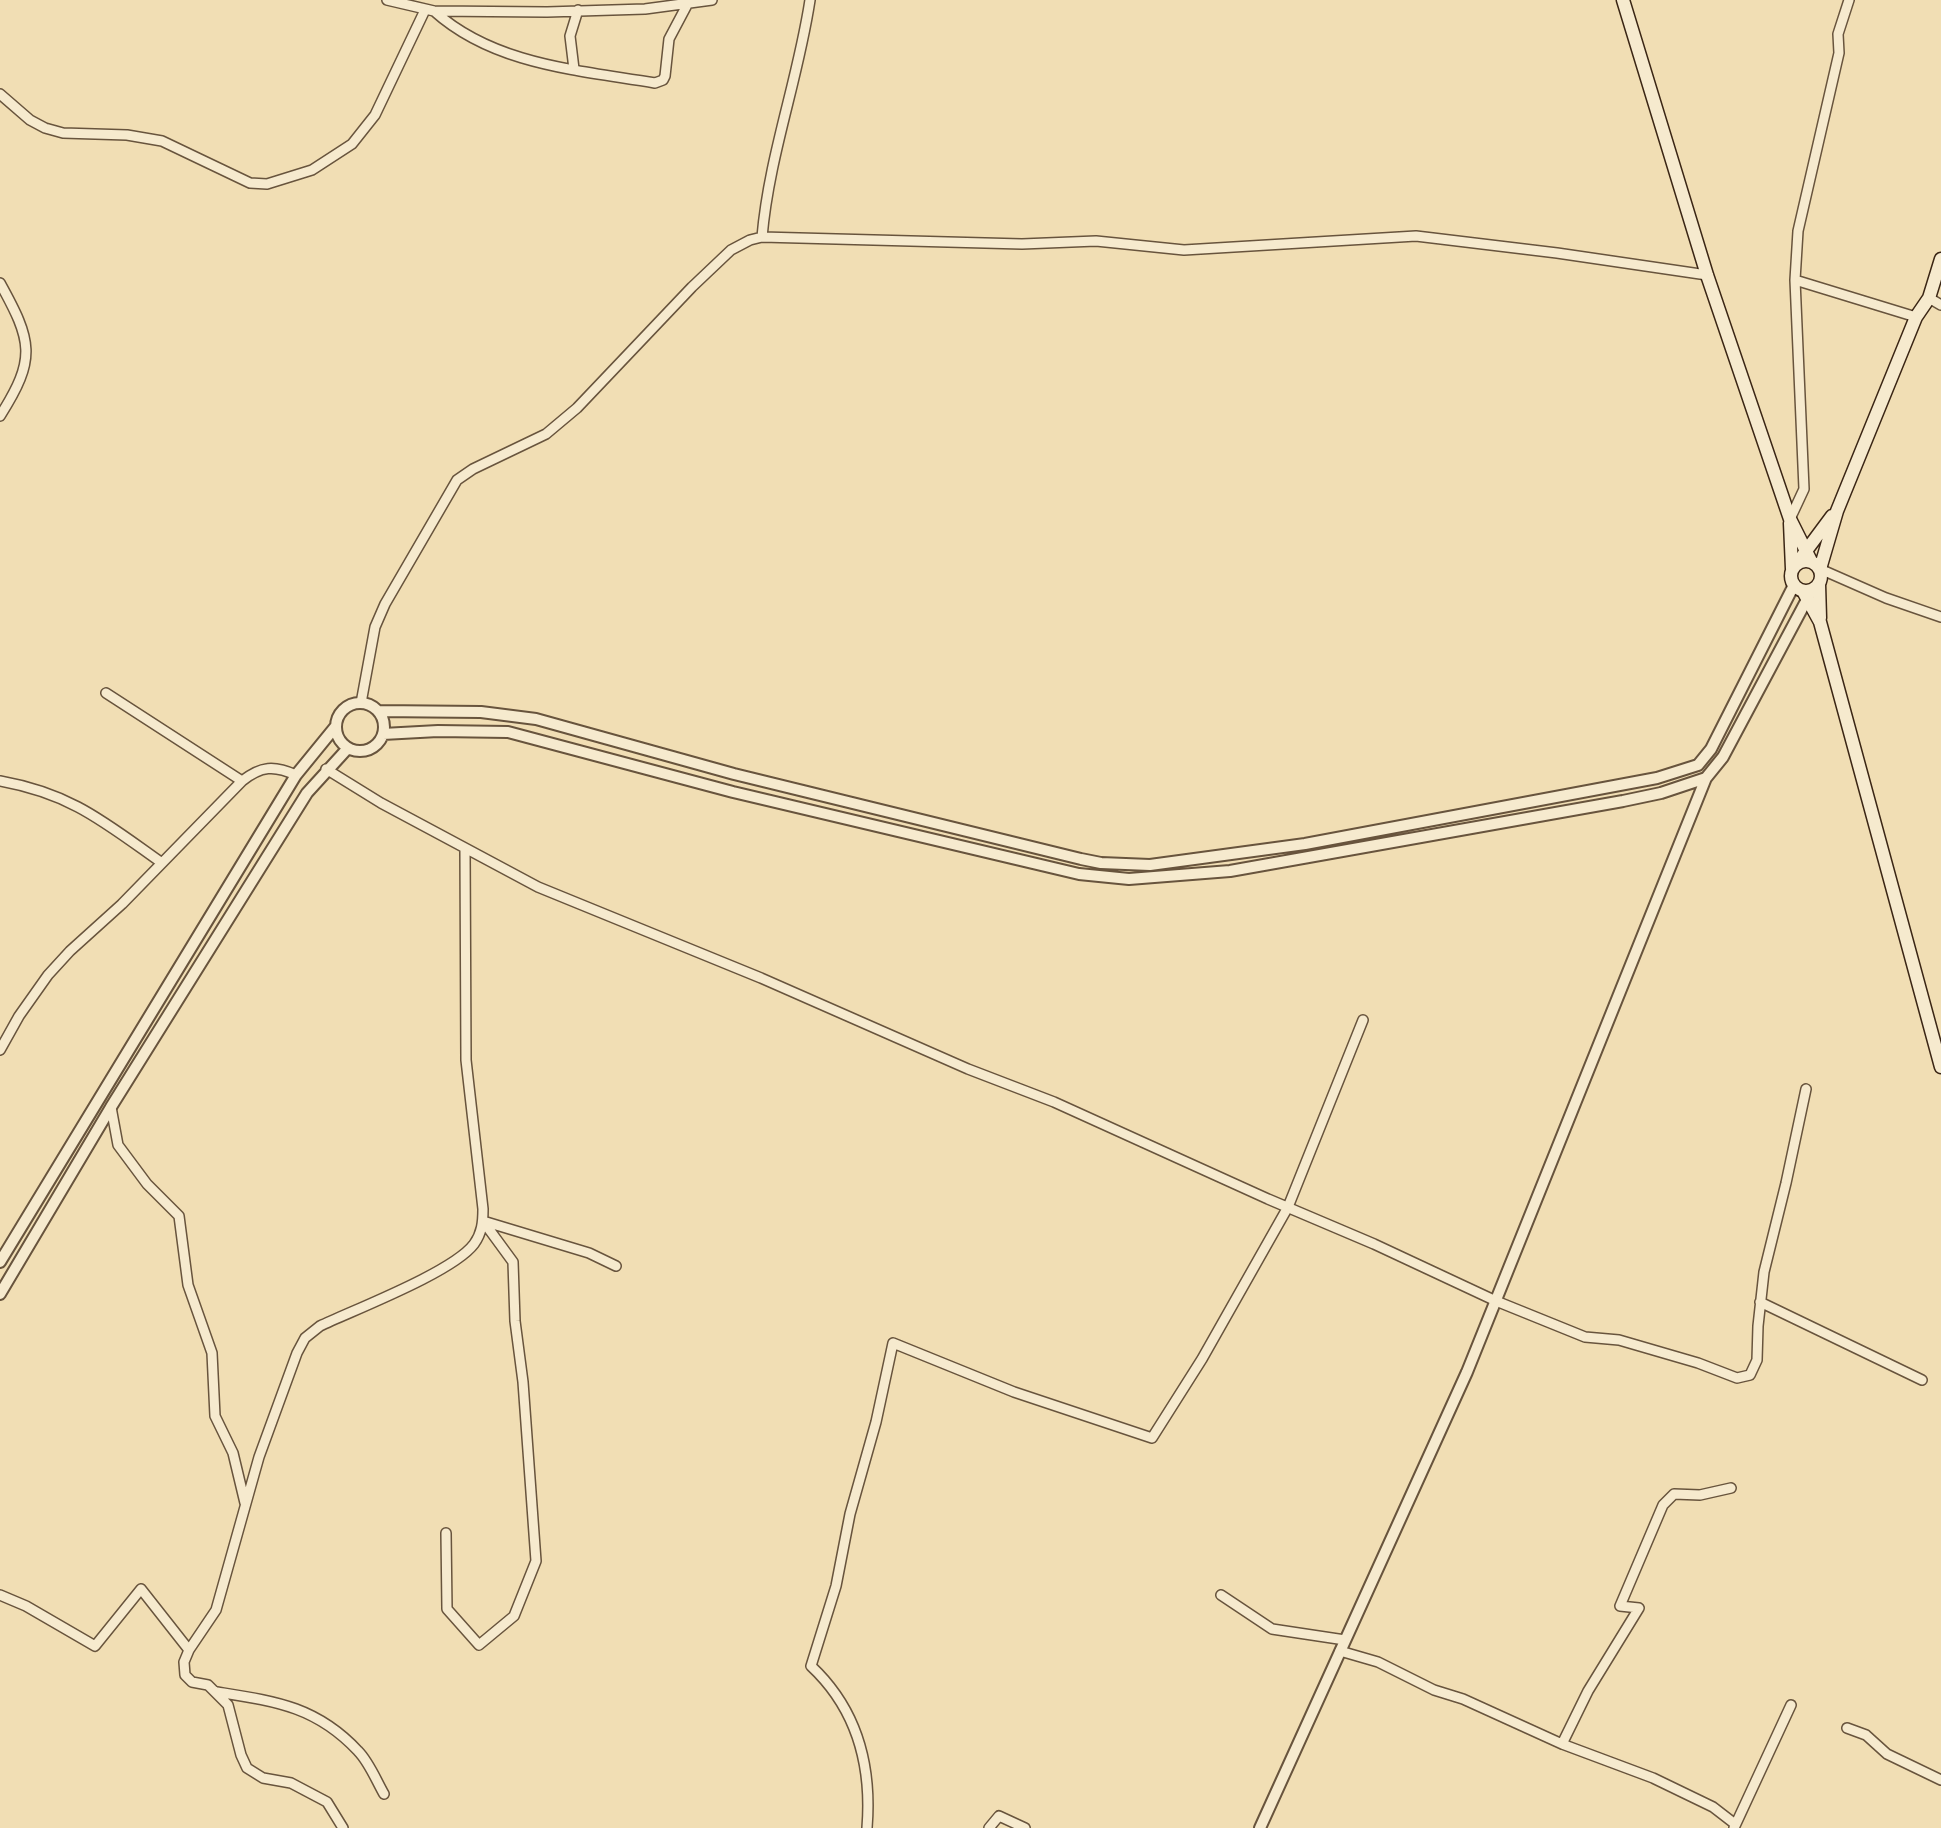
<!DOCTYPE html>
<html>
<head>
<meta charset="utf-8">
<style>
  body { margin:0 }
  canvas { display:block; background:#f1deb4 }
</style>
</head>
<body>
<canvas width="1941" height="1828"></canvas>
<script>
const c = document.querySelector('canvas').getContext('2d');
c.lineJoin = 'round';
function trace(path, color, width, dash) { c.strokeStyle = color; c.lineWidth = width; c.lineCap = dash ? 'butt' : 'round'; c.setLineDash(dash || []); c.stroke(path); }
const minor = new Path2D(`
  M387,0L434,11L547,12L645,9L712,0
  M434,11C494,65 578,70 655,83L663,80L665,76L669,39L687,5
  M574,69L570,36L578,10
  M0,94L30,120L45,128L63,133L127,135L162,141L250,183L267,184L312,170L352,144L375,115L425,10
  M762,237C769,156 798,80 810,0
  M1795,280L1916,317
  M0,283C32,341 37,358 0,416
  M1929,298L1941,305
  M1790,519L1804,489L1795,280L1798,231L1839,53L1838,34L1849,0
  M1820,569L1886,598L1941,617
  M106,693L242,781
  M361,703L375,627L385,604L457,480L473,469L546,434L577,408L692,287L731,250L750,240L762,237L1022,244L1096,241L1184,250L1416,236L1557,253L1707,275
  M326,769L381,803L538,887L761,978L968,1069L1054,1102L1268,1199L1374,1244L1496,1301L1585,1337L1619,1340L1698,1363L1737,1378L1750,1375L1757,1360L1758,1326L1764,1272L1786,1183L1806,1089
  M0,781C72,794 104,822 162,863
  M0,1050L19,1016L48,975L70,951L122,904L242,781C261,766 274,765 296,775
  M111,1107L118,1145L147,1184L179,1216L188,1285L212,1353L215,1416L233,1453L245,1503
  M1760,1302L1922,1380
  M446,1533L447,1609L479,1645L514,1616L536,1561L523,1382L515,1321L513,1262L483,1221L589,1253L616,1266
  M0,1595L26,1606L95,1646L141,1589L189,1650
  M1221,1595L1272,1629L1345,1640
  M1340,1651L1378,1662L1434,1690L1463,1699L1562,1744L1653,1778L1713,1807L1735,1824
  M217,1692C274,1701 316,1706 358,1751C369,1762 376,1780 384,1794
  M1847,1728L1866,1735L1887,1754L1941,1780
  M1562,1744L1588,1691L1639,1608L1620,1606L1663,1505L1674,1494L1700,1495L1731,1488
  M343,1828L327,1802L291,1783L263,1778L247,1768L241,1755L228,1705L208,1685L192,1682L185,1675L184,1662L189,1650L216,1610L259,1457L297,1353L305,1338L320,1326C356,1309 453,1272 474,1244C482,1233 483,1222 483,1209L466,1060L465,850
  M867,1828C872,1766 858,1710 811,1666L836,1586L850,1514L876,1422L893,1343L1014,1392L1152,1438L1202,1359L1288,1207L1363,1020
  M989,1828L999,1816L1025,1828
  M1734,1828L1791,1705`);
const tertiary = new Path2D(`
  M336 727a24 24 0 1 1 48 0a24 24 0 1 1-48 0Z
  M378,711L481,712L536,719L734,774L1081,859L1101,863L1150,865L1305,844L1657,778L1698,765L1711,749L1794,585
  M383,734L438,731L508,732L733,792L1079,874L1129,879L1230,871L1623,801L1661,793L1706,778L1723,757L1812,590
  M0,1262L296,775L336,726
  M0,1294L111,1107L307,793L348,748
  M1260,1828L1467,1372L1706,778`);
const secondary = new Path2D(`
  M1623,0L1707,275L1790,519L1811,561
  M1790,523L1792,569
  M1803,555L1832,516
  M1791 576a15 15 0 1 1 30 0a15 15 0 1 1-30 0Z
  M1820,569L1837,511L1916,317L1929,298L1941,259
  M1819,584L1820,618
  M1803,591L1820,622L1941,1067`);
trace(minor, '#68543d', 12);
trace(tertiary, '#68543d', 14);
trace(secondary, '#3b2615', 15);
trace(minor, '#f6eace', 9);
trace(tertiary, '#f6eace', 10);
trace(secondary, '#f6eace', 12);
</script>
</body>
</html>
